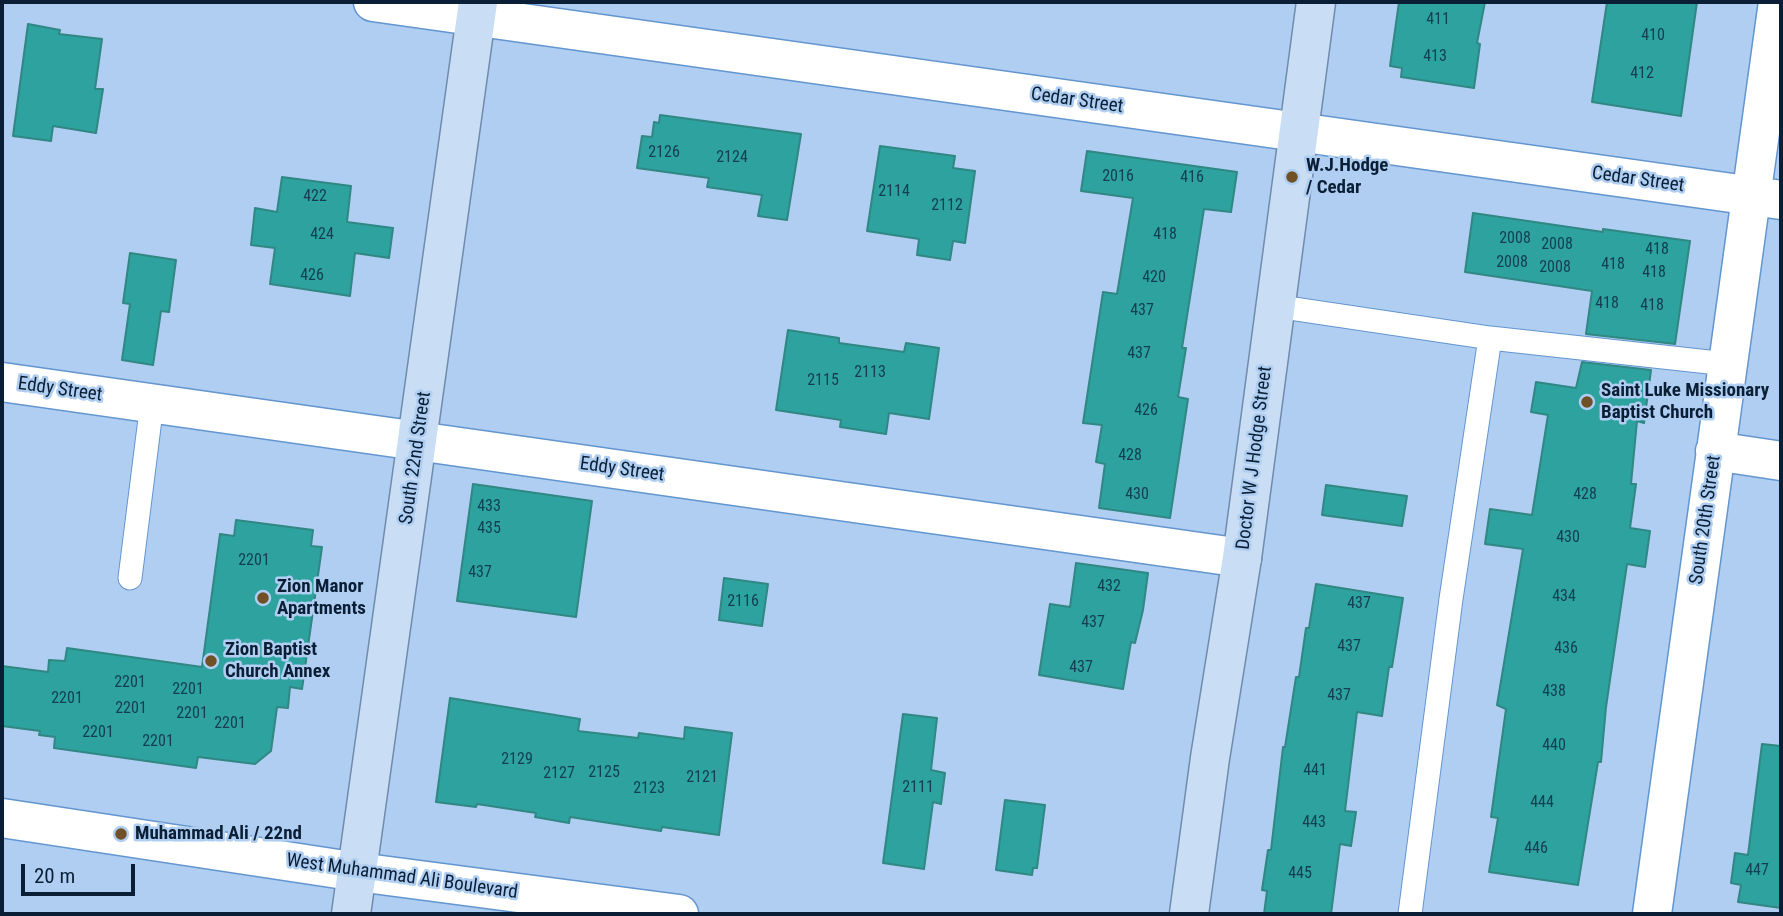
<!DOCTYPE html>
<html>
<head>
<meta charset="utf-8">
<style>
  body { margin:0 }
  #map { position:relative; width:1783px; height:916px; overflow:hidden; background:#afcef2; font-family:"Roboto Condensed",sans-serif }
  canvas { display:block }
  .frame { position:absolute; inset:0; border:4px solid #0a1f35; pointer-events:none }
  .scale { position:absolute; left:21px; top:864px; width:114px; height:32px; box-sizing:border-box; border:4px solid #0a1f35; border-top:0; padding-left:9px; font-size:21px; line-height:24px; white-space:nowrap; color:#0a1f35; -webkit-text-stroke:5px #afcef2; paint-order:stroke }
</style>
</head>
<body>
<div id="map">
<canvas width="1783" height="916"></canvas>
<div class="frame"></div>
<div class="scale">20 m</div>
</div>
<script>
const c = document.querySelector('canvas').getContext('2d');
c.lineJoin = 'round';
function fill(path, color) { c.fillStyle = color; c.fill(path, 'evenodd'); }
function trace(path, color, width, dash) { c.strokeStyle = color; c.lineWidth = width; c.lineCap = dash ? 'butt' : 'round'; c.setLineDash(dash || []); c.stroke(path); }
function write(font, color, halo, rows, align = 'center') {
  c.font = font + ' "Roboto Condensed",sans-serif'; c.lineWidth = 5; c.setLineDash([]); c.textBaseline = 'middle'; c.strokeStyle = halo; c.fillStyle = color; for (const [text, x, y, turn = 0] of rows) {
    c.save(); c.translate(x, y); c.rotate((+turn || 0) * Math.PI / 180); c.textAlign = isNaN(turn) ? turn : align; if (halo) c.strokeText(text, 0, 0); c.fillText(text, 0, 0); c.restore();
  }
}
const building = new Path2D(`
  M1399,2H1485L1477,43L1480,44L1474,88L1401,77L1402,68L1390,66Z
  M1607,2H1697L1681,116L1592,102Z
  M28,24L60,30L59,34L102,39L95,89H103L96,133L53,126L51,141L13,136Z
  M660,115L801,134L787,220L758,216L762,195L707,187L709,178L637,168L642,136L652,137L654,122L659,123Z
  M880,146L955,156L953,168L975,171L965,243L953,241L950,260L917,255L919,239L867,231Z
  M1087,151L1237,172L1231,212L1204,209L1182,348H1186L1178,397L1188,399L1170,518L1099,508L1105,464L1096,462L1102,425L1083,423L1103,292L1117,294L1133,198L1081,191Z
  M282,177L351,186L347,222L393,228L389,258L355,253L350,296L270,284L275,248L251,245L255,208L277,212Z
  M1473,213L1603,232V229L1690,241L1675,344L1586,334L1592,291L1465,272Z
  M130,253L176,260L169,312L161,311L153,365L122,360L130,304L123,303Z
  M788,330L839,338V343L904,352L906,343L939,348L929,419L889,413L886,434L840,427L841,420L776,410Z
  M1582,362L1651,370L1644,423L1637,421L1631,484H1636L1630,528L1650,531L1645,567L1627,564L1606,707L1601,762H1598L1578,885L1489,872L1498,818L1491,817L1506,709L1497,705L1523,549L1485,544L1490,509L1532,515L1548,415L1531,412L1536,382L1576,388Z
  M473,484L592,501L576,617L457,601Z
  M1326,485L1407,496L1402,526L1322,515Z
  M236,520L313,530L311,546L322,547L302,689L290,687L288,708L277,707L271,751L255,764L198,757L196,768L54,748L55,737L39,735L40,731L2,726V666L48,672L49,660L65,661L67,648L202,667L220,534L234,536Z
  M1076,563L1148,573L1143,610L1135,643L1131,642L1123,689L1039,675L1050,604L1070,607Z
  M724,578L768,584L762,626L719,620Z
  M1316,584L1403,598L1392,667H1389L1382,716L1357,712L1345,811L1356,812L1351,846L1340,844L1331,914H1264L1267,891L1262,890L1268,850H1271L1283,747H1285L1296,677H1299L1306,628H1309Z
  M450,698L580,719L578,731L638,738L639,733L684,739L685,727L732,733L719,835L662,827L661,831L570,817L569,823L535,817L536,813L477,804L476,807L436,802Z
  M903,714L937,718L931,770L945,773L941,804L933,802L924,869L883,863Z
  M1762,744L1781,746V908L1738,902L1741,885L1731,883L1735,853L1748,855Z
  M1005,800L1045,805L1037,868H1033L1032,875L996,870Z`);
fill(building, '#2ea29f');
trace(building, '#308784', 2);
const lane = new Path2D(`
  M1275,306L1490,338
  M130,578L152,403
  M1410,914L1451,599L1490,338L1727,364`);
const street = new Path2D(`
  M373,2L1781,200
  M2,382L1242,558
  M1715,451L1781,461
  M1652,914L1778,2`);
const secondary = new Path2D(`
  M2,818L358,872L679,914`);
const primary = new Path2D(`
  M351,914L478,2
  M1189,914L1210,758L1242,558L1316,2`);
trace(lane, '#6395cf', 25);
trace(street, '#6395cf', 41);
trace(secondary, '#6395cf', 41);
trace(primary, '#6f8cac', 41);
trace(lane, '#fff', 23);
trace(street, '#fff', 38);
trace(secondary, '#fff', 38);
trace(primary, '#c9ddf4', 38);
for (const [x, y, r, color] of [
  [1292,177,7,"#705126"],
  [1587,402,7,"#705126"],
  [263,598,7,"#705126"],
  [211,661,7,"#705126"],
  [121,834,7,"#705126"]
]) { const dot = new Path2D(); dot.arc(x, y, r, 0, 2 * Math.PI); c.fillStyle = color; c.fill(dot); trace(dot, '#afcef2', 2.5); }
write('16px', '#134050', null, [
  ["411",1438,20],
  ["410",1653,36],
  ["413",1435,57],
  ["412",1642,74],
  ["2126",664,153],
  ["2124",732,158],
  ["2016",1118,177],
  ["416",1192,178],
  ["2114",894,192],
  ["422",315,197],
  ["2112",947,206],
  ["424",322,235],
  ["418",1165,235],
  ["2008",1515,239],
  ["2008",1557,245],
  ["418",1657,250],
  ["2008",1512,263],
  ["418",1613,265],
  ["2008",1555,268],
  ["418",1654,273],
  ["426",312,276],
  ["420",1154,278],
  ["418",1607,304],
  ["418",1652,306],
  ["437",1142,311],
  ["437",1139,354],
  ["2113",870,373],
  ["2115",823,381],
  ["426",1146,411],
  ["428",1130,456],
  ["430",1137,495],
  ["428",1585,495],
  ["433",489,507],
  ["435",489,529],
  ["430",1568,538],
  ["2201",254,561],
  ["437",480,573],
  ["432",1109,587],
  ["434",1564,597],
  ["2116",743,602],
  ["437",1359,604],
  ["437",1093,623],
  ["437",1349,647],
  ["436",1566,649],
  ["437",1081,668],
  ["2201",130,683],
  ["2201",188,690],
  ["438",1554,692],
  ["437",1339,696],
  ["2201",67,699],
  ["2201",131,709],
  ["2201",192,714],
  ["2201",230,724],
  ["2201",98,733],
  ["2201",158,742],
  ["440",1554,746],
  ["2129",517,760],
  ["441",1315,771],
  ["2125",604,773],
  ["2127",559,774],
  ["2121",702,778],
  ["2111",918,788],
  ["2123",649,789],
  ["444",1542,803],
  ["443",1314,823],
  ["446",1536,849],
  ["447",1757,871],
  ["445",1300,874]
]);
write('19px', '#0a1f35', '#afcef2', [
  ["Cedar Street",1077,101,8],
  ["Cedar Street",1638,180,8],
  ["Eddy Street",60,390,8],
  ["South 22nd Street",416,458,-82],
  ["Doctor W J Hodge Street",1255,458,-83],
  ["Eddy Street",622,470,8],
  ["South 20th Street",1706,520,-82],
  ["West Muhammad Ali Boulevard",402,877,8]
]);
write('bold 19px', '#0a1f35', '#afcef2', [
  ["W.J.Hodge",1306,166],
  ["/ Cedar",1306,188],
  ["Saint Luke Missionary",1601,391],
  ["Baptist Church",1601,413],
  ["Zion Manor",277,587],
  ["Apartments",277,609],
  ["Zion Baptist",225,650],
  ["Church Annex",225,672],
  ["Muhammad Ali / 22nd",135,834]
], 'left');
</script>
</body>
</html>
